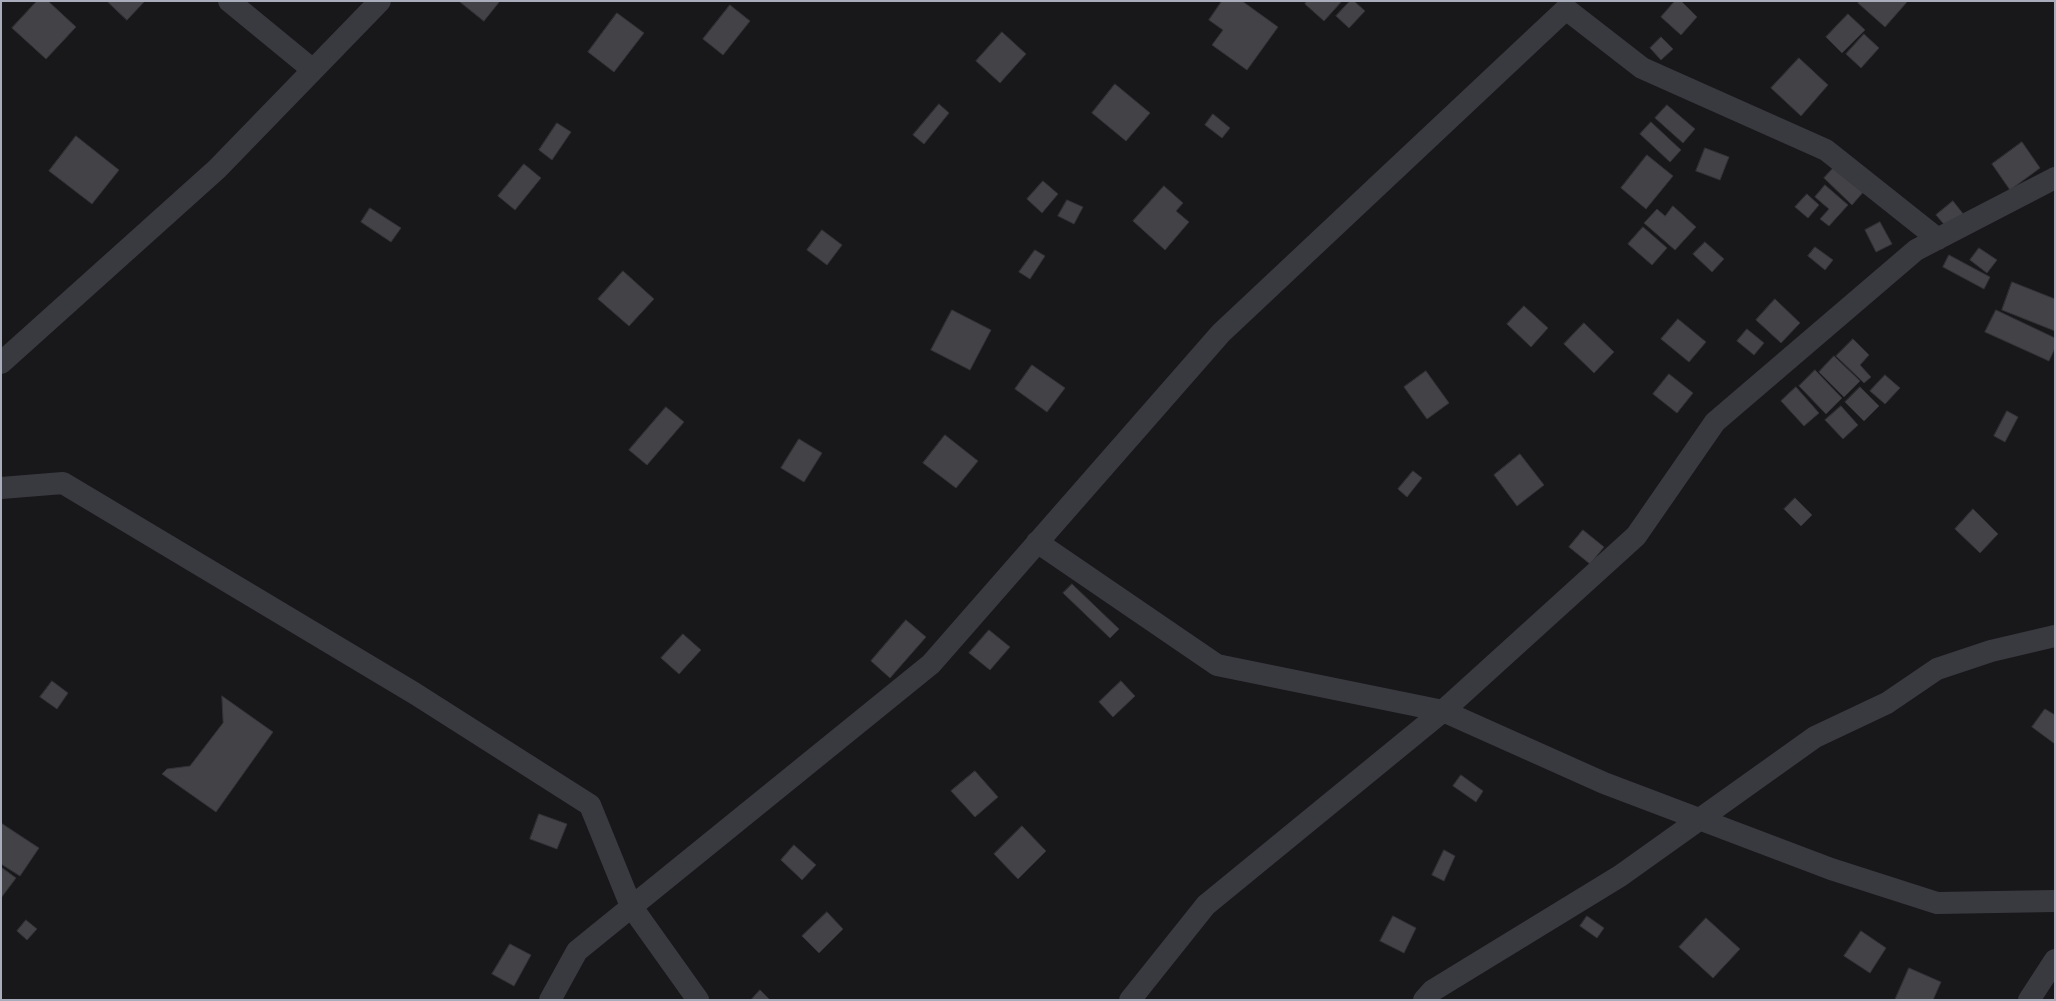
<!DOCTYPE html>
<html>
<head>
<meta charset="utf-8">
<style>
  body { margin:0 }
  #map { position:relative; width:2056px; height:1001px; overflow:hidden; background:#18181a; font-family:"Noto Sans",sans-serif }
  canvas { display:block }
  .frame { position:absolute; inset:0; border:2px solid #a9adbb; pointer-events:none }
</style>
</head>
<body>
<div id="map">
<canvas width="2056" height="1001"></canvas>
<div class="frame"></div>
</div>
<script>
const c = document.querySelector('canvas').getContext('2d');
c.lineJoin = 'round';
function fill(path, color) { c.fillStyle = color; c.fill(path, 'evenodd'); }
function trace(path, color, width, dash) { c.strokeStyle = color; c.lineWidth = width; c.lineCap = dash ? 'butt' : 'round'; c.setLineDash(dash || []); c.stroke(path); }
const building = new Path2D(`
  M37,1H48L76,27L46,59L12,28Z
  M107,1H145L127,20Z
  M459,1H500L484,21Z
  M1222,1H1242L1278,27L1247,70L1212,45L1223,30L1209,20Z
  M1307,1H1342L1324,21L1305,4Z
  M1350,1H1354L1365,11L1349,28L1336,16Z
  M1675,1H1681L1697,17L1681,35L1661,17Z
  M1859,1H1905L1907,2L1885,27L1858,3Z
  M730,5L750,21L723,55L703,39Z
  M617,13L644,33L614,72L588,52Z
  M1848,14L1865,30L1842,53L1826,37Z
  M1002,32L1026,54L1000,83L976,61Z
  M1864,34L1879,48L1861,68L1846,54Z
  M1661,37L1673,49L1661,60L1650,48Z
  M1799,58L1828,85L1801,116L1771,88Z
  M1115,84L1150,113L1126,141L1092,113Z
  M939,104L949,113L924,144L913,135Z
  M1667,105L1695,129L1683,143L1655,118Z
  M1213,114L1230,128L1222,138L1205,125Z
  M1651,122L1681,150L1670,162L1640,134Z
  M557,123L571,132L552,160L539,150Z
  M76,136L119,170L92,204L49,171Z
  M2022,142L2040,168L2010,190L1992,164Z
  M1705,148L1729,157L1720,180L1696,171Z
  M1647,155L1673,176L1646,209L1621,188Z
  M524,164L541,178L515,210L498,196Z
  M1837,164L1865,190L1852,205L1824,178Z
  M1043,181L1058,194L1042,213L1027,199Z
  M1825,185L1848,205L1829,226L1820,219L1829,209L1815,197Z
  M1164,186L1183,203L1176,211L1189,222L1165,250L1133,221Z
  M1807,194L1819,205L1808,218L1795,207Z
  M1067,200L1083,207L1074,224L1058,216Z
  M1953,201L1964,215L1948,229L1936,215Z
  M1673,206L1696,227L1675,250L1644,223L1657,209L1665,216Z
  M370,208L401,228L391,242L361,222Z
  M1880,222L1892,244L1876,252L1865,230Z
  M1643,227L1667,248L1652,265L1628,244Z
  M822,230L842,245L827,265L807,250Z
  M1705,242L1724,259L1712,272L1693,254Z
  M1815,247L1833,260L1825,270L1808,256Z
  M1979,248L1997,260L1987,273L1970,260Z
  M1035,250L1045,256L1030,279L1019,272Z
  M1949,255L1990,277L1984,289L1943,267Z
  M623,271L654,299L629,326L598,299Z
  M2012,282L2055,299V331L2002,310Z
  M1775,299L1800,323L1781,343L1756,320Z
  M1524,306L1548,328L1531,347L1507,324Z
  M952,310L991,330L970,370L931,350Z
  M1996,310L2055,338V348L2049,361L1985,332Z
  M1678,319L1706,342L1689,362L1661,339Z
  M1584,323L1614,352L1594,373L1564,344Z
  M1747,329L1764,343L1754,355L1737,341Z
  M1853,339L1869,355L1860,365L1871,377L1864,383L1836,356Z
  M1834,356L1860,381L1844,397L1819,372Z
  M1032,365L1065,388L1047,412L1015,389Z
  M1815,370L1842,398L1826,414L1799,386Z
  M1426,371L1449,403L1427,419L1404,387Z
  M1669,374L1693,393L1677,413L1653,394Z
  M1885,375L1900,388L1885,404L1870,391Z
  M1796,387L1819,413L1804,426L1781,401Z
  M1860,387L1879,406L1864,421L1845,402Z
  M1841,406L1858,425L1843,439L1825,420Z
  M666,407L684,422L647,465L629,450Z
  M2007,411L2018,417L2005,442L1994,436Z
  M945,435L978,461L956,488L923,463Z
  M799,439L822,453L804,482L781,468Z
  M1520,454L1544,485L1517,506L1494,475Z
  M1413,471L1422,478L1407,497L1398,489Z
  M1795,498L1812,515L1801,526L1784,509Z
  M1973,509L1998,534L1980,553L1955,529Z
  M1583,530L1604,547L1590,564L1569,547Z
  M1072,584L1119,629L1110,638L1063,593Z
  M906,620L926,637L890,678L871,661Z
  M989,630L1010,647L990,670L969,653Z
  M683,634L701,650L679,674L661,658Z
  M52,681L68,693L57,709L40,697Z
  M1121,681L1135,696L1113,717L1099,702Z
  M222,696L273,732L216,812L162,774L167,769L190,766L223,723Z
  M2045,709L2055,715V744L2032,727Z
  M975,771L998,797L975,817L951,791Z
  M1461,775L1483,791L1476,802L1453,786Z
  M539,814L567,824L557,849L530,839Z
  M1,823L39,848L20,876L1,864Z
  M1022,826L1046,851L1018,879L994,854Z
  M794,845L816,865L802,880L781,860Z
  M1444,850L1455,856L1444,881L1432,875Z
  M1,867L16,878L1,898Z
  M827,912L843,929L819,953L802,936Z
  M1393,916L1416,928L1404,953L1380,941Z
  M1587,916L1604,928L1597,938L1580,926Z
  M1706,918L1740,949L1713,978L1679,947Z
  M26,920L37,929L27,940L17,931Z
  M1861,931L1886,948L1870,973L1844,956Z
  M510,944L531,955L514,986L492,974Z
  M1909,968L1941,982L1933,1000H1895Z
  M760,990L770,1000H751Z`);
fill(building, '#424247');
trace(building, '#323237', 1);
trace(new Path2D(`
  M229,1L313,70
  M1,363L217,169L380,1
  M1,488L63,483L414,693L590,805L631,906L698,1000
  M1037,542L1217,665L1443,711L1604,783L1831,869L1937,903L2055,901
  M550,1000L577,951L931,664L1221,333L1566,9L1642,68L1826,150L1938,239
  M1130,1000L1206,905L1443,711L1636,536L1715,422L1916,250L2055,178
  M1424,1000L1432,991L1620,876L1815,737L1887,703L1937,669L1991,651L2055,636
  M2029,1000L2055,960`), '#393940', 22);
</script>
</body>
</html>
